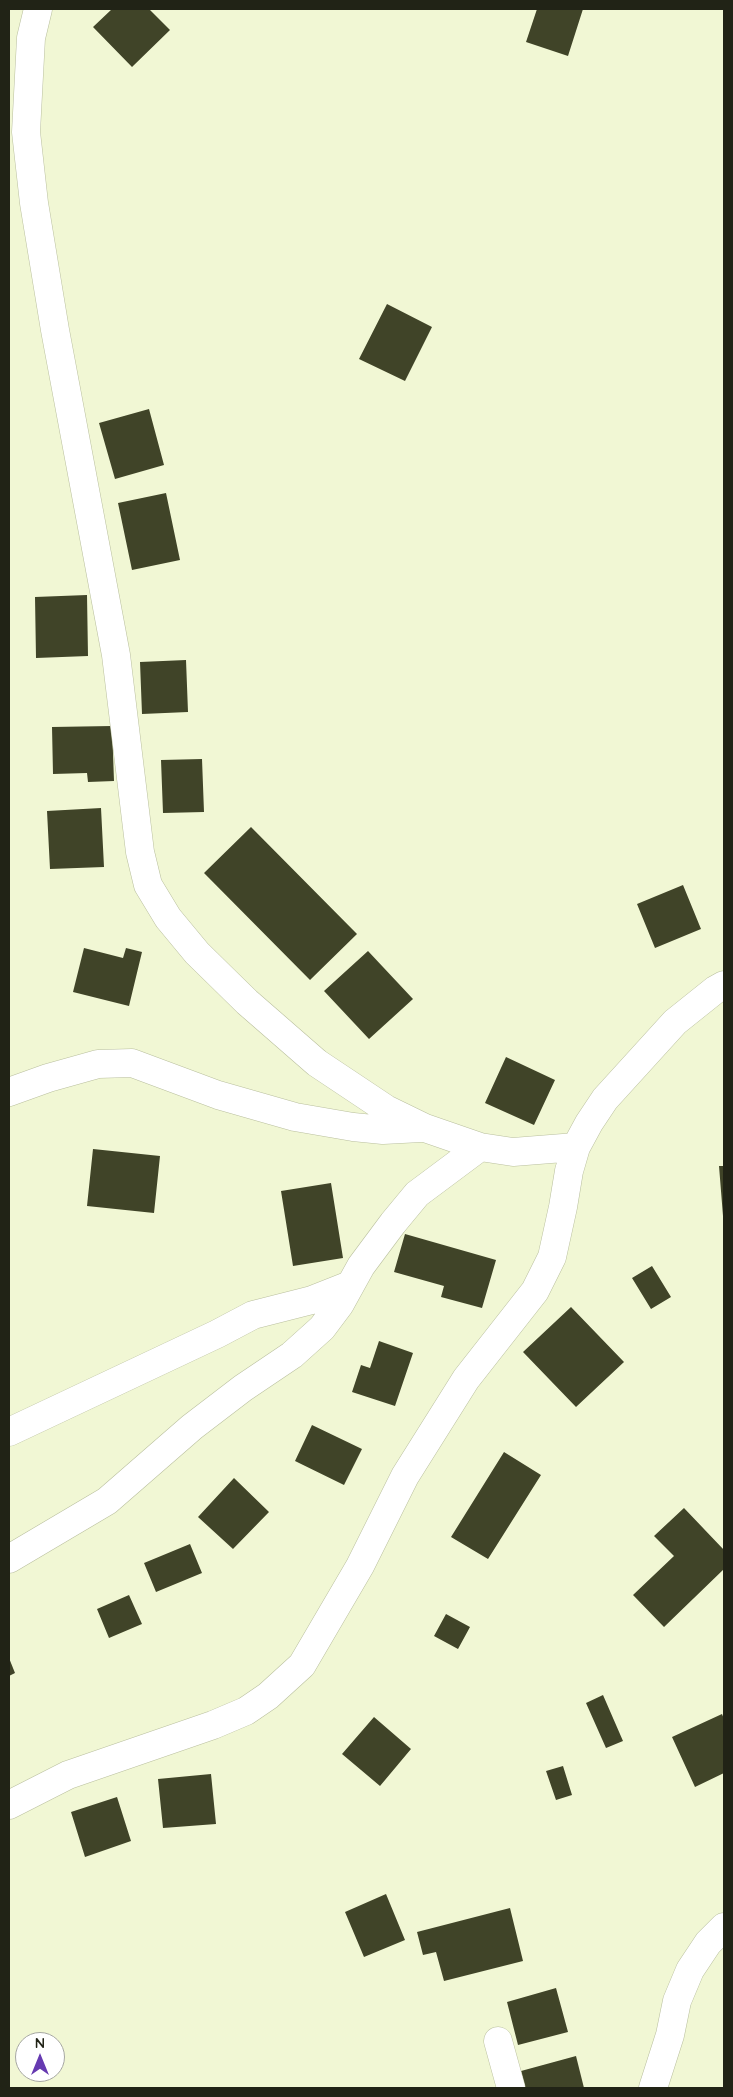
<!DOCTYPE html>
<html>
<head>
<meta charset="utf-8">
<style>
  body { margin:0 }
  #map { position:relative; width:733px; height:2097px; overflow:hidden; background:#f1f7d4; font-family:Quicksand,sans-serif }
  canvas { display:block }
  .frame { position:absolute; inset:0; border:10px solid #212316; pointer-events:none }
  .north { position:absolute; left:15px; top:2032px; width:50px; height:50px; box-sizing:border-box; background:#fff; border:1px solid #a6a7a2; border-radius:50%; rotate:0deg; font-size:14px; font-weight:700; line-height:20px; text-align:center; color:#212316 }
  .north::after { content:''; display:block; margin:auto; width:18px; height:22px; background:#663ab1; clip-path:polygon(50% 0,100% 100%,50% 72%,0 100%) }
</style>
</head>
<body>
<div id="map">
<canvas width="733" height="2097"></canvas>
<div class="frame"></div>
<div class="north">N</div>
</div>
<script>
const c = document.querySelector('canvas').getContext('2d');
c.lineJoin = 'round';
function fill(path, color) { c.fillStyle = color; c.fill(path, 'evenodd'); }
function trace(path, color, width, dash) { c.strokeStyle = color; c.lineWidth = width; c.lineCap = dash ? 'butt' : 'round'; c.setLineDash(dash || []); c.stroke(path); }
fill(new Path2D(`
  M112,9H149L170,30L132,67L93,27Z
  M537,9H583L568,56L526,42Z
  M387,304L432,327L405,381L359,359Z
  M149,409L164,465L115,479L99,423Z
  M166,493L180,560L132,570L118,503Z
  M87,595L88,656L36,658L35,597Z
  M186,660L188,712L142,714L140,662Z
  M112,726L114,781L88,782L87,773L53,774L52,727Z
  M202,759L204,812L163,813L161,760Z
  M101,808L104,867L50,869L47,811Z
  M251,827L357,934L310,980L204,873Z
  M683,885L701,929L655,948L637,904Z
  M84,948L123,958L126,948L142,952L129,1006L73,992Z
  M368,951L413,999L369,1039L324,991Z
  M506,1057L555,1080L534,1125L485,1103Z
  M93,1149L160,1156L154,1213L87,1206Z
  M719,1166H724V1216H723Z
  M331,1183L343,1258L293,1266L281,1191Z
  M405,1234L496,1260L482,1308L441,1297L444,1286L394,1272Z
  M652,1266L671,1297L651,1309L632,1278Z
  M571,1307L624,1362L576,1407L523,1352Z
  M379,1341L413,1353L395,1406L352,1392L361,1365L370,1368Z
  M312,1425L362,1449L344,1485L295,1461Z
  M504,1452L541,1475L488,1559L451,1537Z
  M234,1478L269,1512L233,1549L198,1517Z
  M684,1508L724,1550V1569L664,1627L633,1595L674,1556L654,1536Z
  M190,1544L202,1573L156,1592L144,1563Z
  M129,1595L142,1624L109,1638L97,1609Z
  M446,1614L470,1627L458,1649L434,1636Z
  M9,1658L15,1673L9,1676Z
  M603,1695L623,1741L606,1748L586,1703Z
  M722,1714L724,1719V1773L695,1787L672,1737Z
  M374,1717L411,1749L380,1786L342,1754Z
  M563,1766L572,1795L556,1800L546,1771Z
  M211,1774L216,1824L163,1828L158,1779Z
  M117,1797L131,1841L85,1857L71,1812Z
  M386,1894L405,1940L364,1957L345,1912Z
  M510,1908L523,1961L444,1981L436,1952L423,1955L417,1932Z
  M556,1988L568,2032L518,2045L507,2002Z
  M576,2056L584,2088H525L521,2071Z`), '#404428');
const minor = new Path2D(`
  M38,9L31,38L26,132L34,203L55,330L116,655L140,852L148,885L168,918L197,953L247,1002L317,1063L386,1109L425,1128L480,1147L513,1152L576,1147
  M9,1092L48,1078L98,1064L132,1063L218,1095L295,1117L353,1127L383,1130L421,1128
  M9,1432L217,1334L253,1315L312,1300L350,1285
  M9,1559L107,1501L192,1427L243,1388L292,1355L322,1328L340,1304L361,1266L393,1223L417,1194L480,1147
  M9,1805L68,1775L213,1725L246,1711L268,1696L302,1665L360,1566L405,1476L466,1379L535,1291L552,1257L563,1207L569,1171L576,1147L589,1123L605,1099L675,1022L715,990L724,985
  M498,2041L511,2088
  M653,2088L670,2035L677,2001L690,1970L708,1943L724,1927`);
trace(minor, '#b9bf9e', 29);
trace(minor, '#fff', 28);
</script>
</body>
</html>
